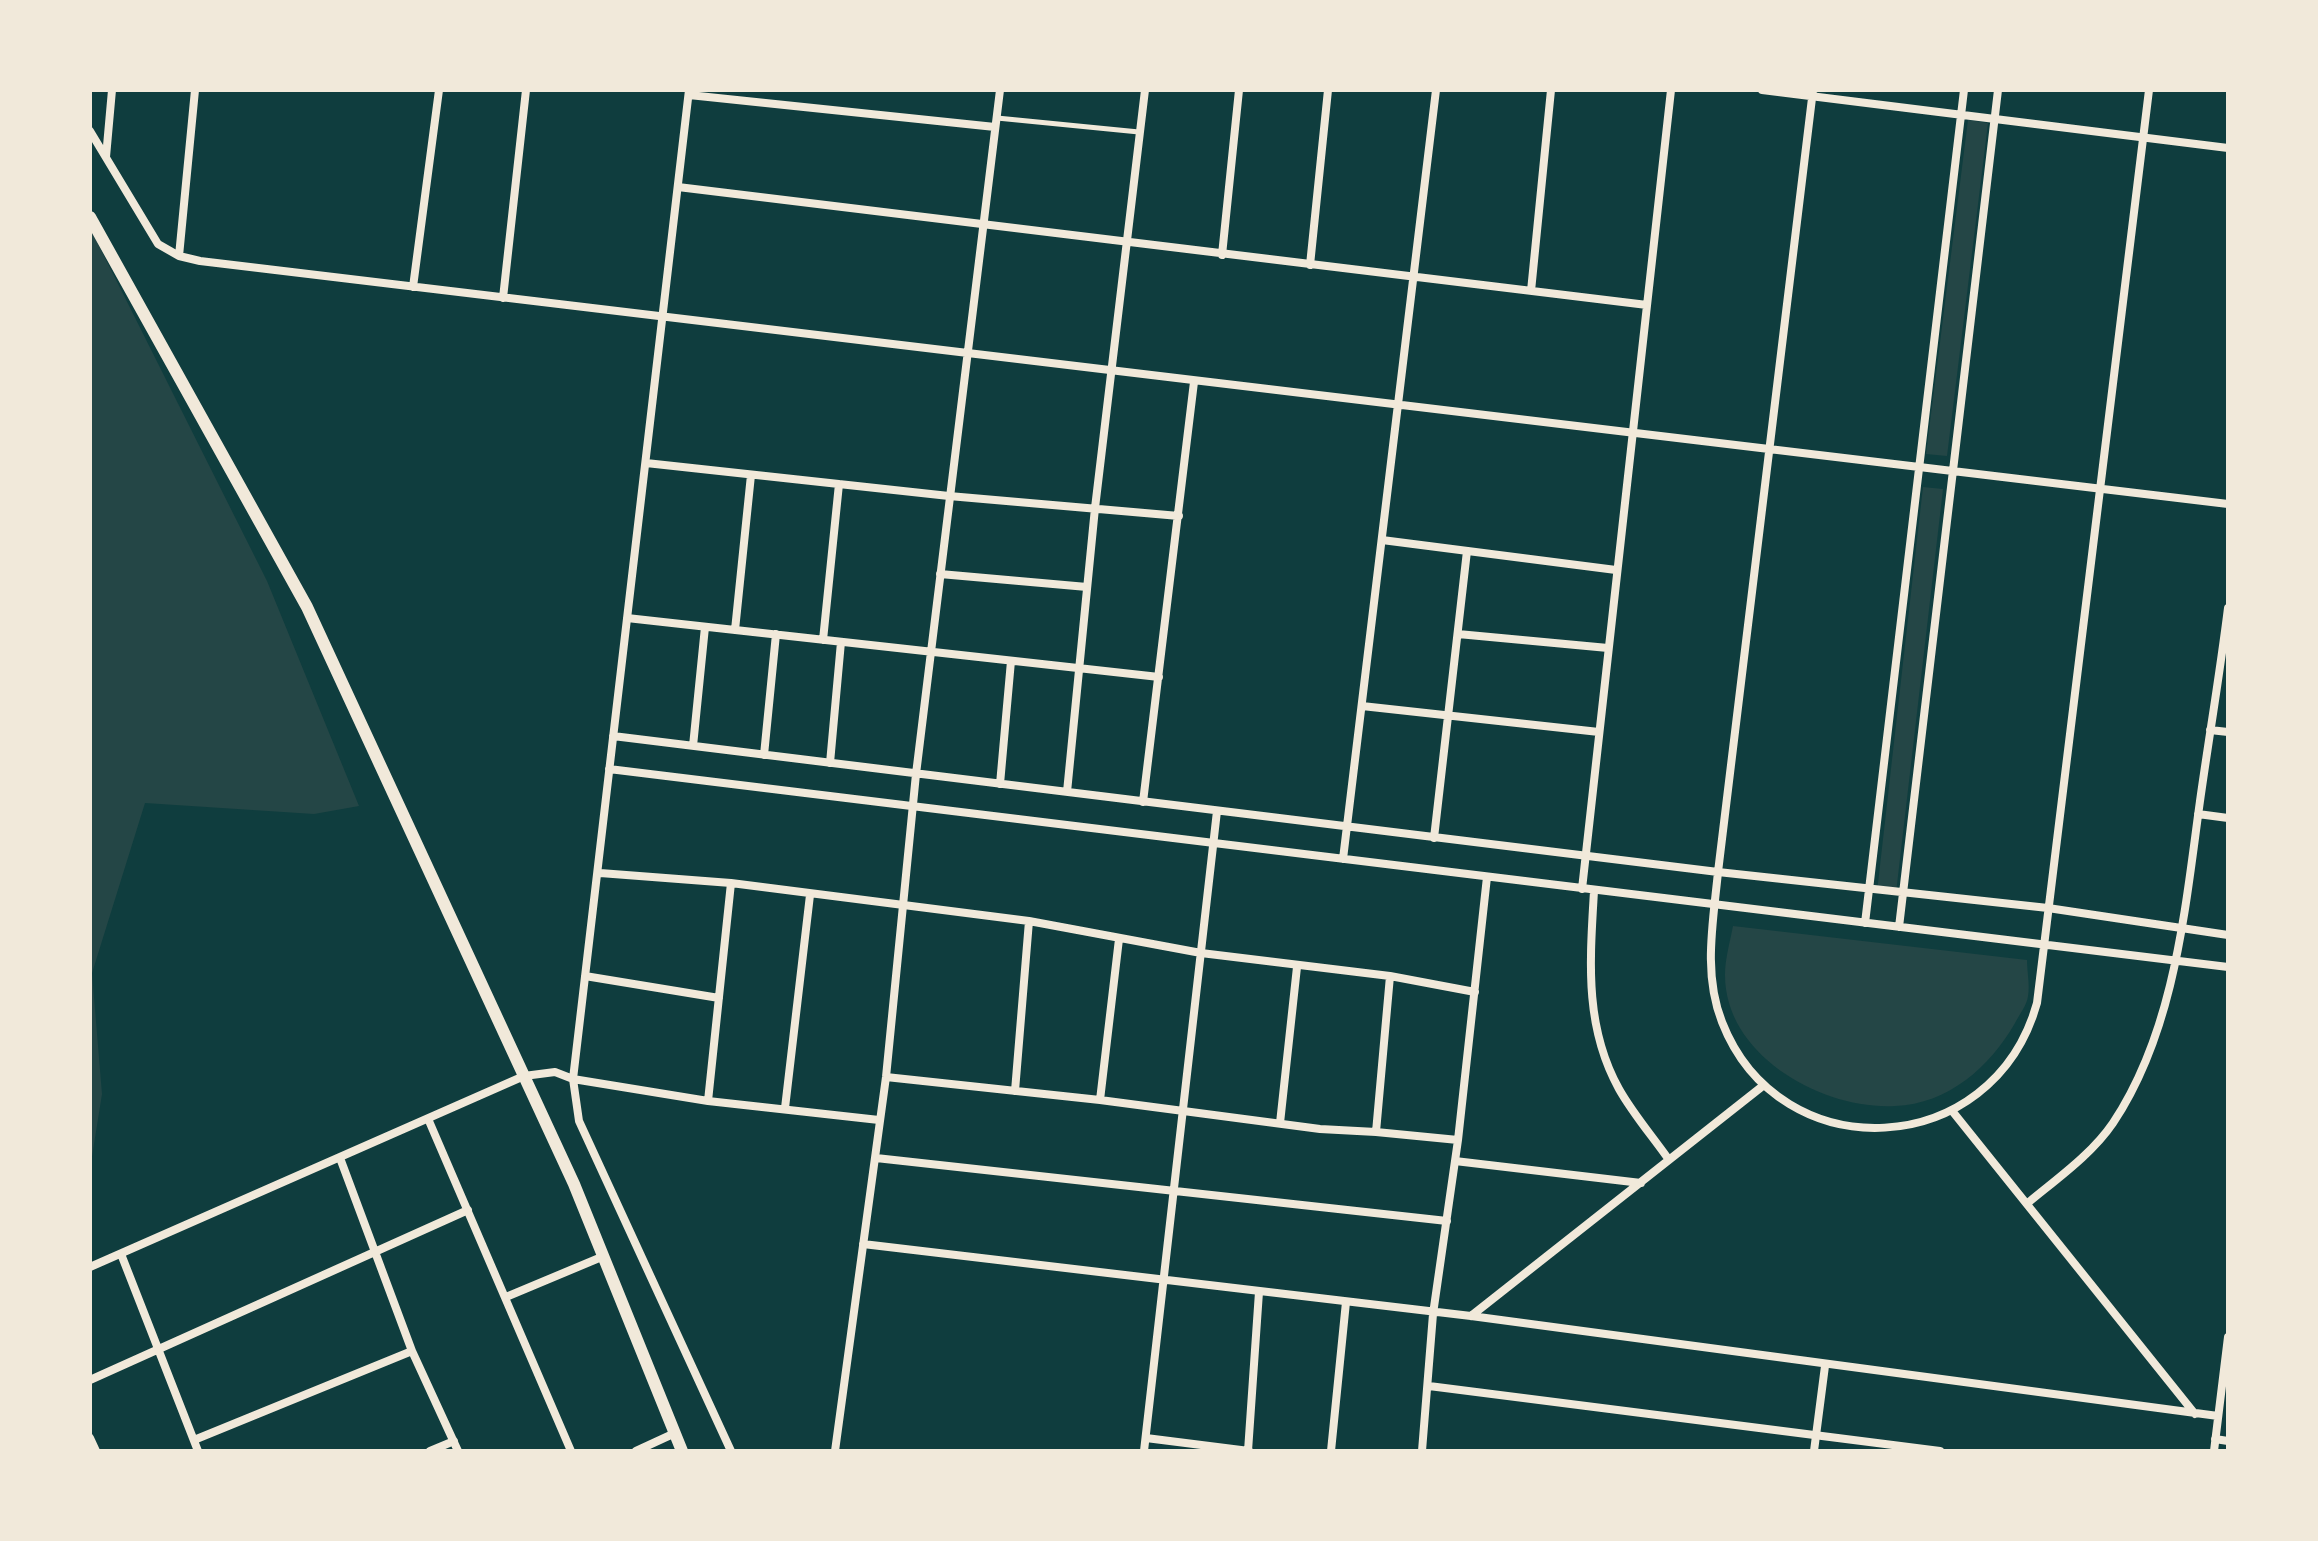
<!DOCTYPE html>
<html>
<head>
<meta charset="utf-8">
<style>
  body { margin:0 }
  #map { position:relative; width:2318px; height:1541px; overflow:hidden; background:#0f3d3e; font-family:Manrope,sans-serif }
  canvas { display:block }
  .frame { position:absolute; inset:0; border:92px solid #f1e9da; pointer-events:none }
</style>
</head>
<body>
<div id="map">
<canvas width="2318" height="1541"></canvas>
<div class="frame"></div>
</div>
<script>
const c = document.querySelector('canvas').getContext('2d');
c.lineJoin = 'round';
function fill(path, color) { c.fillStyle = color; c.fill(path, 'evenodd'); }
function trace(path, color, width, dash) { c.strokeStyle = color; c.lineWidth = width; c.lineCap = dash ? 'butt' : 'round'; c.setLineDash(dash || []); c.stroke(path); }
fill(new Path2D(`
  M1968,120L1988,123L1947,456L1926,454Z
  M90,228L267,581L359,806L314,814L145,803L92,973L102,1094L90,1169Z
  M1923,487L1943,489L1896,893L1877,892Z
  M1733,926L2027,960C2027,972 2030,985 2028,996C2027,1005 2019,1015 2015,1023C1990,1067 1948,1104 1895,1106C1823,1110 1725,1056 1725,975C1725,959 1730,942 1733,926Z`), '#244646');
trace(new Path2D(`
  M997,118L1139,132`), '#f1e9da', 5);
trace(new Path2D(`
  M689,90L573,1079L579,1121L731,1451
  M1762,90L2228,148
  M1813,90L1718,872C1713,923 1703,974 1722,1022C1780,1171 1993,1161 2037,1003L2149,90
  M689,95L995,127
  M90,131L158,244L179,256L200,261L2228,504
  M106,157L112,90
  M678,187L1647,305
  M1222,255L1239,90
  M179,256L195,90
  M1310,265L1328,90
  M413,287L439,90
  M1531,291L1551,90
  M503,298L526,90
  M646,463L949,496L1179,516
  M1382,540L1616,570
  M940,574L1087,587
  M627,618L1159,677
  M735,630L751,475
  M1458,634L1608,648
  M823,640L839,484
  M1362,706L1599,732
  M2210,730L2228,732
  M613,736L1718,872L2048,908L2228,935
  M693,746L705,627
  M764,755L776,634
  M830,763L841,642
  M609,769L2228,967
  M1000,784L1011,661
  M1067,792L1095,508L1145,90
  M1143,802L1194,382
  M2198,814L2228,818
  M1434,838L1467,551
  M1343,859L1436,90
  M600,873L731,883L1029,921L1201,953L1390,976L1475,992
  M1582,889L1671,90
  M1594,891C1590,960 1584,1026 1619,1089C1633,1114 1653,1137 1669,1160
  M1865,923L1964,90
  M1899,927L1998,90
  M585,976L719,998
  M886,1077L1100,1100L1320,1129L1376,1132L1390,976
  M1015,1091L1029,921
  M1100,1100L1119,939
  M708,1101L731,883
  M785,1108L810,895
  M1953,1112L2195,1414
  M429,1121L571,1451
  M1280,1123L1297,967
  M1376,1132L1458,1140
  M340,1158L412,1351L458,1451
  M876,1158L1447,1221
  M1455,1161L1641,1183
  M2029,1202C2058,1178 2092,1154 2113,1123C2175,1030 2185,909 2200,801C2209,737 2220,673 2228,608
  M863,1244L1471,1316L2218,1416
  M121,1254L198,1451
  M90,1267L524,1076L555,1072L573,1079L708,1101L879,1120
  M506,1297L604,1256
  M1471,1316L1764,1085
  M90,1380L468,1210
  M1429,1386L1940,1451
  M90,1438L96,1451
  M1146,1438L1249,1451
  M2215,1439L2228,1441
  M194,1440L412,1351
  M430,1451L454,1441
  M636,1451L675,1433
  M835,1451L886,1077L916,774L1000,90
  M1144,1451L1217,811
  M1248,1451L1259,1292
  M1331,1451L1346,1302
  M1422,1451L1433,1314L1458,1140L1487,877
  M1814,1451L1825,1366
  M2214,1451L2228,1337`), '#f1e9da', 8);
trace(new Path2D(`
  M90,217L307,607L574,1184L682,1451`), '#f1e9da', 12);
</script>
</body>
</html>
